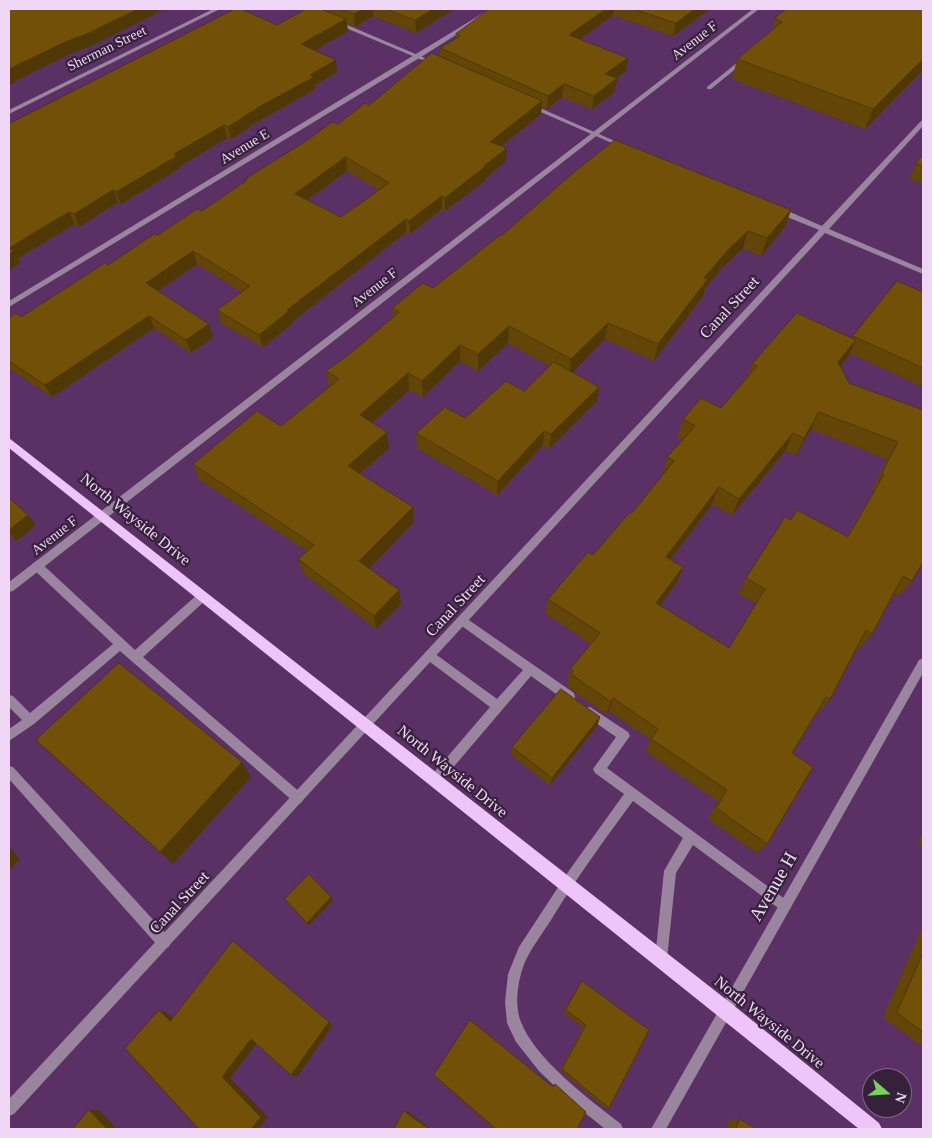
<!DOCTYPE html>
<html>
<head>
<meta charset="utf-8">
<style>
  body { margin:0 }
  #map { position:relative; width:932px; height:1138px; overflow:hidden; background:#5a3065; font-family:Georgia,serif }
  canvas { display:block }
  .frame { position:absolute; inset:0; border:10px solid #efd6f5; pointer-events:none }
  .north { position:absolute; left:862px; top:1068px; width:50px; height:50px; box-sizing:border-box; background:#35223a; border:1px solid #7f6a85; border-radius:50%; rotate:109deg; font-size:14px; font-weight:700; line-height:20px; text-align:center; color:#efd6f5 }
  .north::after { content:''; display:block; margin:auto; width:18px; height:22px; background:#75d25b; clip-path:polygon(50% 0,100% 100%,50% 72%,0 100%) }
</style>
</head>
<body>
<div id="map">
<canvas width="932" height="1138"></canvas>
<div class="frame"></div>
<div class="north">N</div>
</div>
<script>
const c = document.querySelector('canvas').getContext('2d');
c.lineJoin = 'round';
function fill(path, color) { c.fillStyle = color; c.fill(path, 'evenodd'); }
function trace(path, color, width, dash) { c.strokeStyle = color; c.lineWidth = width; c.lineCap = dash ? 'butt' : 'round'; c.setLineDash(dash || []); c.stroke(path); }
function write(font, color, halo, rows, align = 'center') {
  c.font = font + ' Georgia,serif'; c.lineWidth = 4.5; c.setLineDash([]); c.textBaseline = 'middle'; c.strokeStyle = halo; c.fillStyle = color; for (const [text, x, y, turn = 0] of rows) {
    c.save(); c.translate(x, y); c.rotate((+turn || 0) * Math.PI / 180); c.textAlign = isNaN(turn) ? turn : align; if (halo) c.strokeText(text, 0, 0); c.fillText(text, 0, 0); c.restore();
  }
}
fill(new Path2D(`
  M744,57L749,58L711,89H707V87Z
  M37,562L41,563L135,650L198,594L202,593L206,594L207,597L206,600L143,657L302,794L304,798L302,802L298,804L294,802L120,651L34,724L9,741V729L22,720L9,707V695L13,696L30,713L113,644L33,569L32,566L33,563Z
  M463,616L574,693L575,697L574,701L570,702L566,701L531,676L439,784L435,786L431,784L429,780L431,776L490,707L426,659L425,656L426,653L430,651L434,653L497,699L523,670L459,624L458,621L459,618Z
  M590,707L628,732L630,736L607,768L789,902L791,906L789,910L785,912L781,910L693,845L676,873L667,959L666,964L661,965L656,964L655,959L664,871L683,838L633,801C604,840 576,879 551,920C542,934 532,947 525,962C518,979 514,1004 521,1022C535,1059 590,1100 621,1124L623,1129H605L569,1100L539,1071L516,1042L507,1023L505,1002L508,974L519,947L568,872L624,794L595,773L593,769L616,737L586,716L584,712L586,708Z
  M9,766L13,767L169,937L170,942L169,947L164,948L159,947L9,779Z`), '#9a859f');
fill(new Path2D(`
  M213,9H220L9,114V110Z
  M490,9H497L421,57L9,307V301Z
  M753,9H759L13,591L9,592V582Z
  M923,658V673L666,1129H651L919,660Z`), '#9a859f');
fill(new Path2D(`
  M334,21H338L439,64L434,65L334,23Z
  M527,104H531L626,146L621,147L527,106Z
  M923,120V126L829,229L923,269V274L825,233L14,1114L9,1116V1099L819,230L775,212V208H781L822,226L921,121Z`), '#9a859f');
fill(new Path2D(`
  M9,438L732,1004L879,1123L882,1129H859L9,448Z`), '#eec4f9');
fill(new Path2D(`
  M306,9H454L416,33L373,16L355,27L347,23L348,31L314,50L337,72L315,85V89L262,119L231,139L227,138L180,166V168L121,204L118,202L79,227L75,224L18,258L20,263L9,270V124L277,25Z
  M490,9H710L673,36L613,15L580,39L626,71L616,78L615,92L592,109L562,97L547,109L542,107L541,114L501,146L506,161L486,178V180L445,211L442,209L410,234L406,232L292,322V324L263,347L221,323L217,310L242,292L197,264L158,291L213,337L191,353L154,328L52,397L9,368V318L21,317L158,235L202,211L246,181L245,179L338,124L369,105L440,57V48L456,38V34ZM347,171L379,190L341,217L307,200Z
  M923,9L865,129L732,79L737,59L772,31L775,18Z
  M923,155V184L909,178L916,163Z
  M791,210L785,227L761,256L743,248L723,267L705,288L703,296L654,361L605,339L572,372L599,387L597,401L549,449L543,445L497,495L417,448L416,433L465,418L524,391L550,366L508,343L478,371L460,361L423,397L409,390L372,422L389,448L360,474L413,507L414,522L369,568L399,590L401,604L376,629L303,573L298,559L307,551L199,479L193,464L281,426L329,387L326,371L351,353L393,316L392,308L433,288L501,236Z
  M923,292V387L850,353L847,358L841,366L849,383L923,410V567L922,568L920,567L912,581L899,596L894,593L872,634L860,648L858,647L830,699L819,712L818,711L792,753L767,844L757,853L708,819L718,801L645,751L651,740L609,711L606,714L568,687L569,684L567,683L570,669L591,644L545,613L548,599L593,555L632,513L663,474H662L667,457L683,440L677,437L683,419L721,408L746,379L752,364L852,338L853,336ZM811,429L887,459L872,490L874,491L847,536L791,520L746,578L738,594L756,603L729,648L660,605L677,582L671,559L712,504L732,515L785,451L796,455Z
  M9,498L36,525L16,541L9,535Z
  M600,717L597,726L550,785L511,755L512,747Z
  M923,829V847L918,844Z
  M923,925V1047L883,1017Z
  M582,981L609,1108H605L560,1070L583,1027L563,1012L580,984Z
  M434,1075L551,1086L555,1084L577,1129H495Z
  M730,1119H740L756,1129H726Z`), '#624507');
fill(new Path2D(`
  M138,9H165L93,45L70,54L15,81L16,82L9,85V69L65,42Z
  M363,9H373V16L355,27L354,14Z
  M433,9H454L416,33L415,20Z
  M606,9H614L613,15L568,48L569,35Z
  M695,9H710L673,36L676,23Z
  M346,19L348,31L303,57L301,44Z
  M628,58L626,71L604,87L605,74Z
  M923,59V70L865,129L873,109Z
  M336,60L337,72L315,85V89L262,119L231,139L228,127L310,75Z
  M617,78L615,92L592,109L594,96Z
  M564,84L562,97L547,109L548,96Z
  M542,101L541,114L490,155V142Z
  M224,125L227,138L180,166V168L121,204L116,192L174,154Z
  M507,148L506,161L486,178V180L445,211V198Z
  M346,157L347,171L297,207L295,194Z
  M113,190L118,202L79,227L74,214Z
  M442,196V209L410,234L409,221Z
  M791,210L785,227L761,256L767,238Z
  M69,212L75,224L18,258L20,263L9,270V248Z
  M406,219V232L292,322V324L263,347L259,335L287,310Z
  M748,231L743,248L723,267L705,288L703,296L654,361L658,344L704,278L728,250Z
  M193,251L197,264L151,296L146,283Z
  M149,316L154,328L52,397L45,385Z
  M608,323L605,339L569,376L571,359Z
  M209,324L213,337L191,353L186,340Z
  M509,326L508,343L478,371V354Z
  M856,340L847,358L830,380L838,362Z
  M460,345V361L423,397L422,381Z
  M408,373L409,390L363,431L360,415Z
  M599,387L597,401L549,449L551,434Z
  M819,412L811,429L796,455L804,438Z
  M544,431L543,445L497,495L498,481Z
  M387,432L389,448L350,482L348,466Z
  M793,433L785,451L732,515L739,499Z
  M719,487L712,504L661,572L666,557Z
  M413,507L414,522L362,576L359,561Z
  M28,515L36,525L16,541L9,531V530Z
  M683,567L677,582L651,618L656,603Z
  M399,590L401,604L376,629L374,616Z
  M613,698L609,711L606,714L611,702Z
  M600,717L597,726L550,785L552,778Z
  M242,762L251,777L173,864L160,852Z
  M9,847L20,859L9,870Z
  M331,897L333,900L309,925L307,923Z
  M233,941L333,1025L297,1077L291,1075Z
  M159,1010L169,1014L179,1024L170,1021Z
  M251,1039L258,1042L230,1078L268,1117L258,1129H251L222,1077Z
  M89,1110H99L117,1129H107Z
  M404,1111H407L431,1129H429Z`), '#503806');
const building = new Path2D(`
  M9,9H138L89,33L65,42L9,69L11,70L9,71Z
  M235,9H241L277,25L306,9H321L346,19L301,44L336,60L310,75L314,77L259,107L228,127L224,125L174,154L177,156L116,192L113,190L74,214L69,212L9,248L14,251L9,254V124Z
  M341,9H363L354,14Z
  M386,9H433L415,20Z
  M490,9H606L569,35L628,58L605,74L617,78L594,96L564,84L548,96L440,48L460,36L456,34Z
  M634,9H695L676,23Z
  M786,9H923V59L873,109L737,59L782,22L775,18Z
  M432,53L542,101L490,142L507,148L484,166H486L445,198L442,196L409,221L406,219L287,310L289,311L259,335L217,310L250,286L193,251L146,283L209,324L186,340L149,316L45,385L9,361V318L16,313L21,317L105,263L108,265L154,234L158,235L197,209L202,211L247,180L245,179L303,143L332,122L338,124L365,103L369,105ZM346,157L389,183L341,217L295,194Z
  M615,140L791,210L767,238L748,231L728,250L704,278L708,279L658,344L608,323L571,359L509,326L478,354L460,345L422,381L408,373L360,415L387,432L348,466L413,507L359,561L399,590L374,616L298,559L314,545L193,464L257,411L281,426L339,379L326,371L351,353L399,312L392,308L423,283L433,288L500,235L501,236L573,173Z
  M923,155V166L916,163Z
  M897,281L923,292V368L853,336Z
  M797,313L856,340L838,362L849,383L923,410V562L912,581L903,576L872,634L866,630L830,699L826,697L792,753L813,767L767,844L716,808L727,790L651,739L658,729L613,698L611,702L571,674L573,671L570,669L600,633L548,599L588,552L593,555L630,512L632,513L674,461L667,457L695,426L683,419L701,398L721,408L757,366L752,364ZM819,412L898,442L882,473L884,474L848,537L797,510L791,520L785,517L746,578L765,589L729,648L656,603L683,567L666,557L719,487L739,499L793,433L804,438Z
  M554,362L599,387L551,434L544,431L498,481L416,433L445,407L465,418L506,381L524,391Z
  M9,498L28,515L9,530Z
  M119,663L242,762L160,852L36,740Z
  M561,689L600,717L552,778L512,747Z
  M309,874L331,897L307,923L285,899Z
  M233,941L329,1022L291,1075L251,1039L222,1077L261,1117L251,1129H199L125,1048L159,1010L170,1021Z
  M923,953V1032L897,1013Z
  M582,981L649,1030L609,1108L562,1069L586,1025L566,1010Z
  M470,1020L553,1087L555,1084L586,1112L577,1129H496L434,1075Z
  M89,1110L107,1129H73Z
  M404,1111L429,1129H394Z
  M740,1119L756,1129H736Z`);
fill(building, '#725008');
trace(building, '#503806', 1);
write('14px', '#efd6f5', '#35223a', [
  ["Avenue F",695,41,-38],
  ["Sherman Street",107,49,-26],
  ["Avenue E",245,147,-31],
  ["Avenue F",375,288,-38],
  ["Avenue F",55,536,-38]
]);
write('16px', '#efd6f5', '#35223a', [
  ["Canal Street",730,308,-47],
  ["North Wayside Drive",135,520,39],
  ["Canal Street",456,606,-47],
  ["North Wayside Drive",452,772,39],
  ["Canal Street",180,903,-47],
  ["North Wayside Drive",769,1023,39]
]);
write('19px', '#efd6f5', '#35223a', [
  ["Avenue H",774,887,-60]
]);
</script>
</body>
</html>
